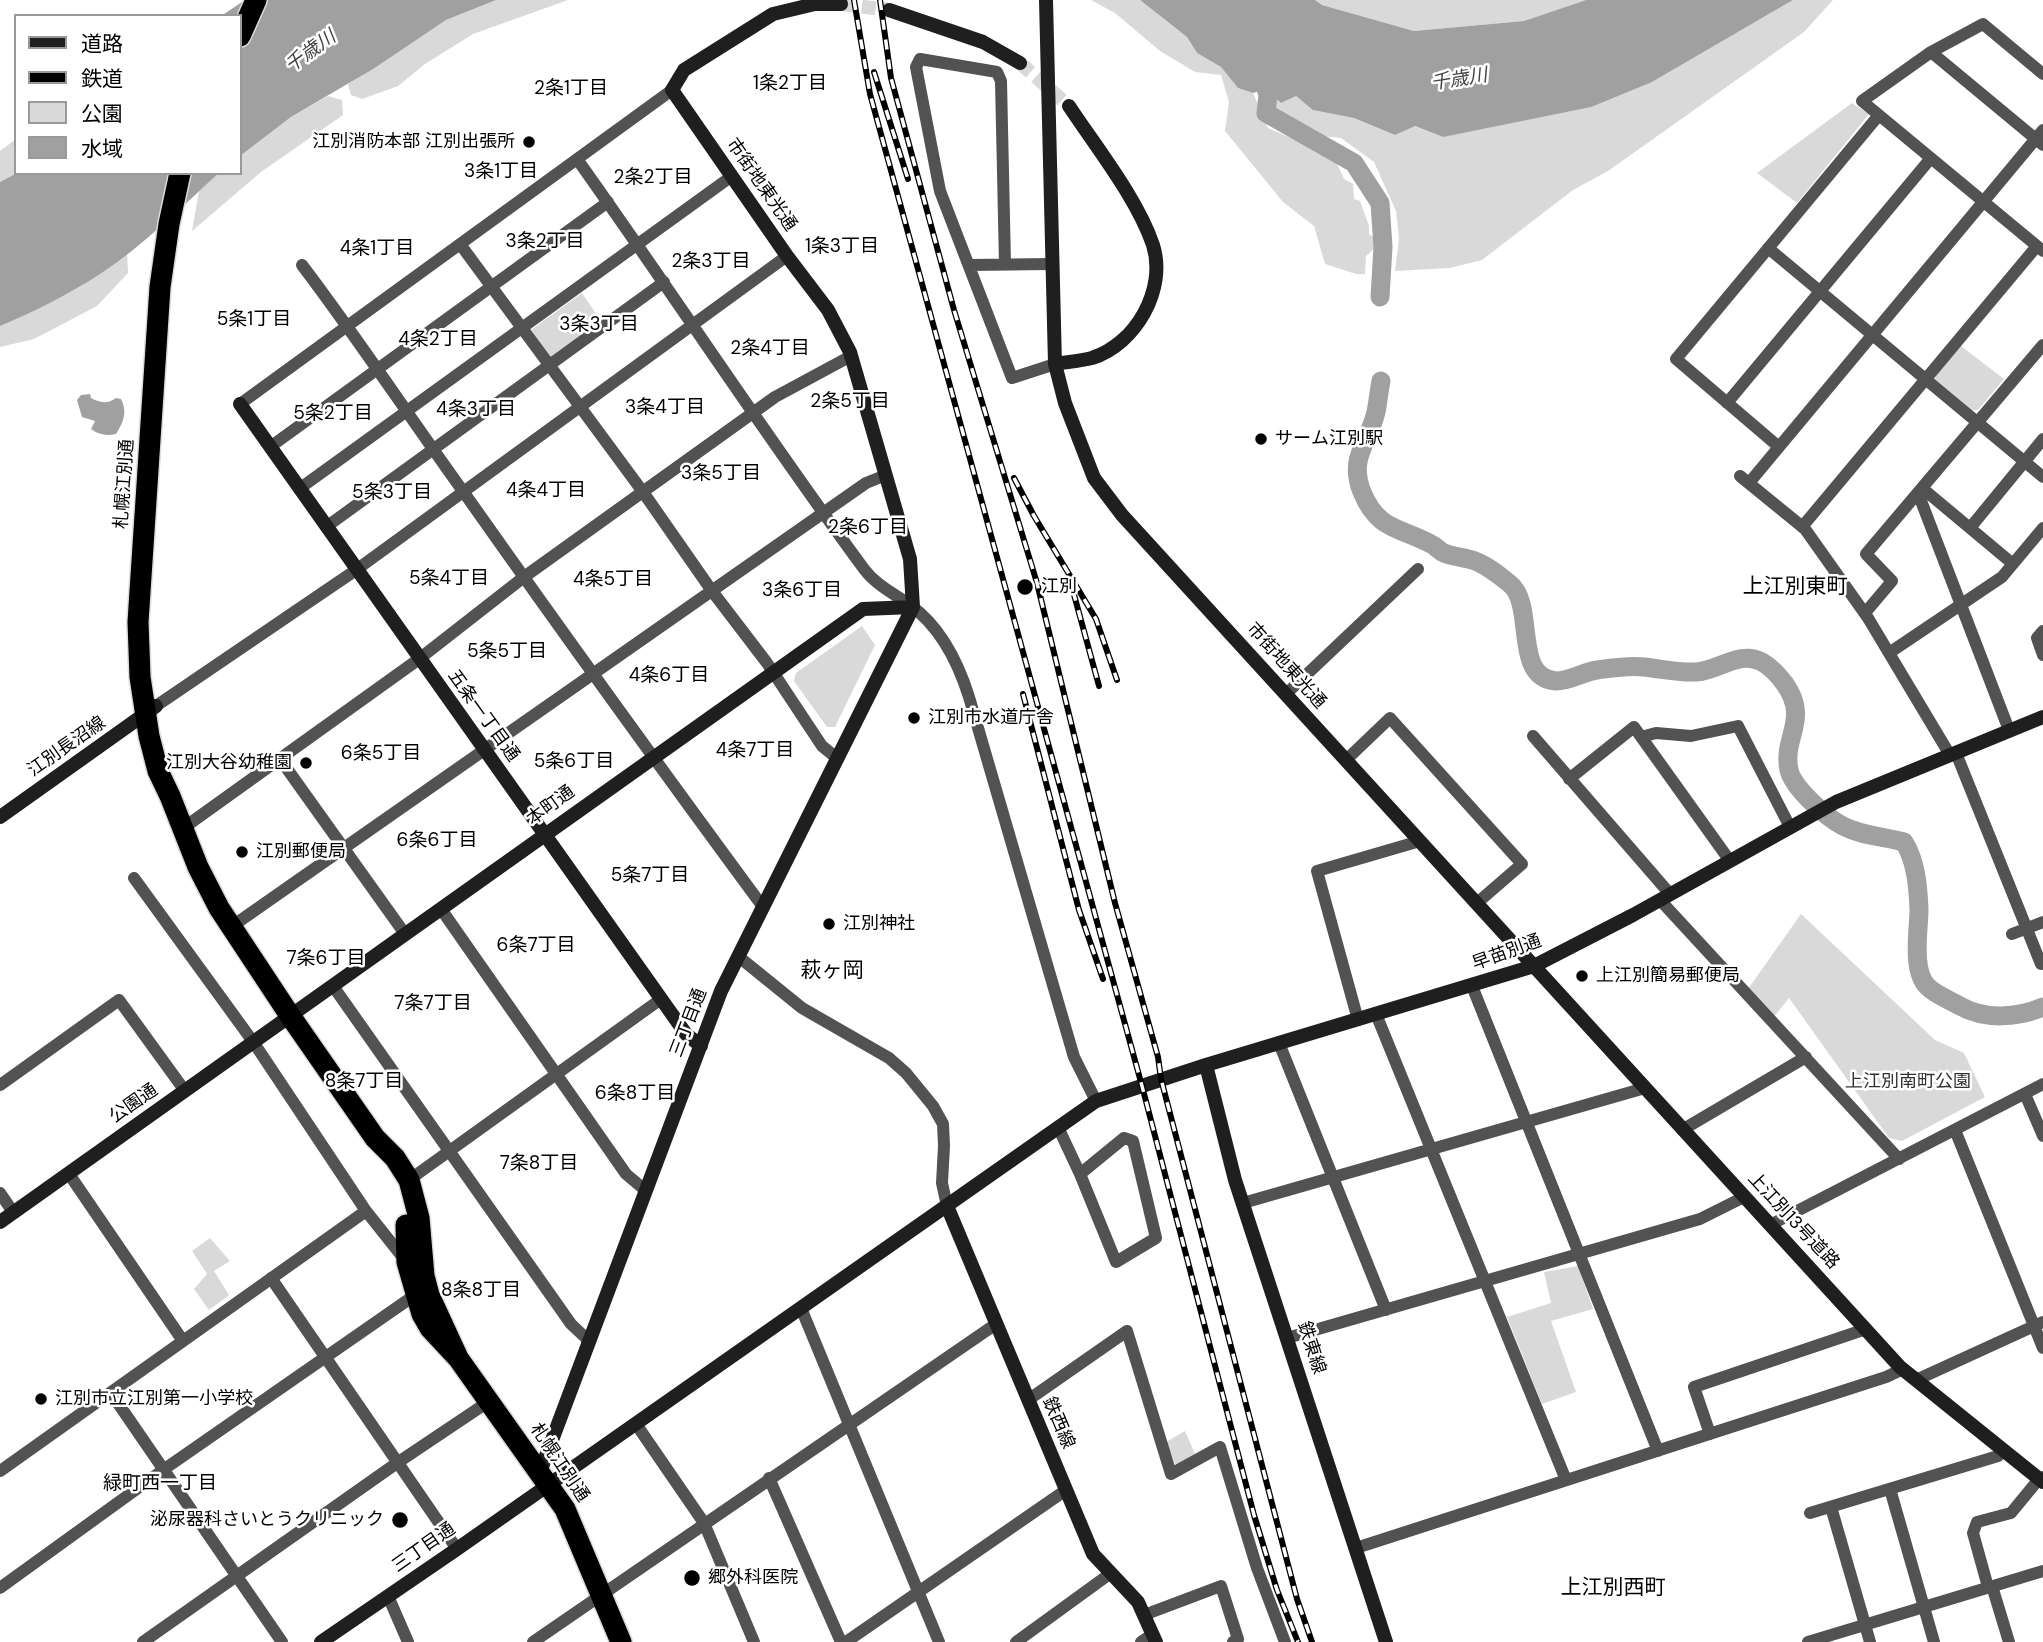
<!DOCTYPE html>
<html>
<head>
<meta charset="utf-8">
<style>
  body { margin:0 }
  #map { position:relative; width:2043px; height:1642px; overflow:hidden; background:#fff; font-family:"DM Sans","Noto Sans JP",sans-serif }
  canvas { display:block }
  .legend { position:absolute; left:14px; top:14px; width:228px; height:161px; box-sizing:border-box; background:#fff; border:2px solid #999; margin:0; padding:9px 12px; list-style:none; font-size:21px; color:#000 }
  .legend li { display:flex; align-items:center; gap:14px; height:35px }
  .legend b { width:35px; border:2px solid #999 }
</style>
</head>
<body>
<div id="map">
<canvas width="2043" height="1642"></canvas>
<ul class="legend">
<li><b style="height:9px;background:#1f1f1f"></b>道路</li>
<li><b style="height:9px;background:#000"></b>鉄道</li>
<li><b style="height:19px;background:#d9d9d9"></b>公園</li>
<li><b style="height:19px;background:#a0a0a0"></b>水域</li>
</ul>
</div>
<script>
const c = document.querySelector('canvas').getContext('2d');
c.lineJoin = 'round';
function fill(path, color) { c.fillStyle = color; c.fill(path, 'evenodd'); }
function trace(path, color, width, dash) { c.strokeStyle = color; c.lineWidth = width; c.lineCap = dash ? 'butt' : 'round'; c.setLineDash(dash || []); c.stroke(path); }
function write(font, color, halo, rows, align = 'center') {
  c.font = font + ' "DM Sans","Noto Sans JP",sans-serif'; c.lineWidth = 5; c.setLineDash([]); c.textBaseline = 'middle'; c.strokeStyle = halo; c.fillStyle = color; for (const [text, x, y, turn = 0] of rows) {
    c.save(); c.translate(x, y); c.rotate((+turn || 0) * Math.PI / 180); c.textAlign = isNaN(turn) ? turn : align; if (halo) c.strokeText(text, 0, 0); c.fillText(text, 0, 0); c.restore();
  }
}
fill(new Path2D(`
  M496,0H568L473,34L425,64L398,86L362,99L351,95L348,84L446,20Z
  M1091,0H1140L1187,37L1197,53L1221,67L1238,88L1253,93L1268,128L1291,138L1319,147L1333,155L1344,179L1353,184L1354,199L1360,201L1369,226V234L1376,239L1378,245L1366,256L1365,274H1356L1325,264L1314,226L1283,202L1225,131L1229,102L1221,75L1195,72L1160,51L1115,13Z
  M1315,0H1586L1524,21L1414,31L1322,5Z
  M1793,0H1833L1804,32L1608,171L1573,190L1482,260L1450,268L1395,271L1399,238L1396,211L1374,162L1341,138L1321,136L1301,127L1295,120L1286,119L1270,111L1271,94L1281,103L1296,96L1314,110L1354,118L1395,135L1414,126L1443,137L1652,82Z
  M328,96L342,100L343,115L261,172L192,231L199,191L219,173H240V156L291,117Z
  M1852,103L1869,114L1797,203L1757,173Z
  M16,139L17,173L0,182V151Z
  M127,252L128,273L97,306L34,339L0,347V326C45,307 89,282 127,252Z
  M582,293L601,321L551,359L531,330Z
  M1961,346L2004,379L1978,410H1972L1935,379L1938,371Z
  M862,626L875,645L835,727H827L794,681L796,673Z
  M1801,914L1935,1040L1964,1053L1985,1097L1902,1141L1889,1138L1789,998L1773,1018L1748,989Z
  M210,1238L230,1261L214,1271L229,1295L209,1310L194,1289L207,1274L192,1251Z
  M1578,1266L1593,1309L1551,1321L1576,1392L1542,1404L1507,1317L1551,1303L1544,1272Z
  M1185,1431L1195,1454L1176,1466L1166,1442Z`), '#d9d9d9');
fill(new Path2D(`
  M245,0H496L446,20L373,69L291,117L240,156V16H221Z
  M1140,0H1315L1322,5L1414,31L1524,21L1586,0H1793L1652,82L1591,107L1443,137L1415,126L1395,135L1354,118L1313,110L1296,96L1281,103L1265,89L1253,93L1238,88L1221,67L1197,53L1187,37Z
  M17,173H219C181,207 143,246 100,274C69,294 34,312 0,326V182Z
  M90,394L91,398C100,403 108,404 116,398L121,399C128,412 123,423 116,434C107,436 99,435 91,429L95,421L82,417L77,400L81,395Z`), '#a0a0a0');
trace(new Path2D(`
  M1259,65L1268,95L1266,113L1354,163L1380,203L1383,247L1380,297
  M1381,381C1379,391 1378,402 1376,412C1369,443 1348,457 1362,492C1378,531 1400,527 1431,544C1436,546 1439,551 1444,553C1453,557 1465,557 1475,561C1488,566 1499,575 1510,584C1536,605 1512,678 1556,681C1570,681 1583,672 1597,670C1612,668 1629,665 1644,667C1662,669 1679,673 1697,672C1720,670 1740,650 1762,662C1771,667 1779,676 1785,684C1810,720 1782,737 1789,770C1793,788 1827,818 1843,826C1862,836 1883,836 1904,842C1916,861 1918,886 1919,909C1919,930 1911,971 1928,987C1936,995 1950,1000 1960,1006C1985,1020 2017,1018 2043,1007`), '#a0a0a0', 19);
trace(new Path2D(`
  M841,4L889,10
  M1020,63L1069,106`), '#d9d9d9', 14, [14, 7]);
const highway = new Path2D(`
  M240,36L256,0
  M180,173L169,224L160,287L138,622L140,677L149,736L158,771L170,796L198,867L219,908L291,1017L375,1138L395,1158L409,1180L419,1218L424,1276L429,1295L458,1358
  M406,1225L407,1262L422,1314L430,1328L458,1358L565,1509L621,1642`);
trace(highway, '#dbdbdb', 24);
trace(new Path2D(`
  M1931,52L2043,145
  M2043,74L1983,24L1931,52L1862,101L2043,251
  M577,159C674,295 765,435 864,569C876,585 893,593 910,605C941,627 958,662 969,697L1074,1057L1096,1101
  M460,244L643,492L712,591L767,663L822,746L838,759
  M1768,248L2043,477
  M1005,264L1001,81L997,72L920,59L916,67L940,191L1012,378L1055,364
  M302,265C359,340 410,418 465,494C563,633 662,770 763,907
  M969,265L1051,264
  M1727,403L1931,158
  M240,404L672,90
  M270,447L608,202
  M1779,447L1676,359L1879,115
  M1740,476L1805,529L1868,618L1950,755
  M1749,483L2043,130
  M1922,488L2013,564
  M299,489L732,176
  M1918,493L2009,730
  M326,527L664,282
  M1802,527L2037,246
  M1970,528L2043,439
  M1865,613L1892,581L1866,554L2043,345
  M2043,631L2037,638L2043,655
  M1889,653L2002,577L2043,528
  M1286,694L1418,569
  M156,706L356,570L787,256
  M1533,736L1670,894
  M1641,737L1656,733L1691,736L1738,726L1790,827
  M1956,753L2041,964
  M280,759L405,934
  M1346,760L1390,718L1522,864L1477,903
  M1569,779L1634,727L1730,861
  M182,829L419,659L524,577L775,397L851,356
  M134,878L254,1043L366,1211L405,1260
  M1660,900L1899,1159
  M441,909L626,1174L645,1190
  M231,927L866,483L886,475
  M2012,934L2043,922
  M739,957L802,1008L889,1058L906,1073L933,1106L943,1124L944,1146L942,1183L947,1206
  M333,986L571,1324L588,1340
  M1472,986L1658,1451
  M1376,1014L1566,1480
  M1358,1020L1317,871L1420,841
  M1279,1043L1386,1310
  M0,1085L119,1000L185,1091
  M2025,1094L2043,1136
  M1058,1127L1080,1174L1116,1262L1156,1238L1133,1141L1124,1138L1080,1174
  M1682,1130L1806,1057
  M1955,1130L2043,1348
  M69,1174L183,1341
  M409,1180L661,999
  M0,1193L13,1212
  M1243,1203L1645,1088
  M1770,1225L2043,1084
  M271,1278L457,1549
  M801,1308L939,1642
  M1287,1338L1700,1219L1744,1197
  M1916,1380L2043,1322
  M111,1393L282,1642
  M1028,1400L1127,1331L1171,1474L1220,1447L1257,1568L1285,1642
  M636,1424L704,1523L754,1642
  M1710,1434L1694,1387L1866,1329
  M0,1471L366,1211
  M769,1478L841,1642
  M1890,1489L1934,1642
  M1831,1507L1870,1642
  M1810,1513L1998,1456L2004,1450
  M1356,1548L1886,1377L1903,1369
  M1992,1586L2009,1642
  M1988,1587L1973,1533L1977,1522L2011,1513L2039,1479L2043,1477
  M0,1588L163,1470L415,1295
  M388,1596L408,1642
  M1144,1615L1221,1586L1238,1639L1233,1642
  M143,1642L397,1463L488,1402
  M533,1642L996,1324
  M846,1642L1066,1490
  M1016,1642L1111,1573
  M1141,1642L1153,1634
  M1808,1642L2043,1571`), '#525252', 12);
trace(new Path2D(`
  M1046,0L1055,364L1065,403L1094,478L1122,515L1900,1367L2043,1482
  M889,10L983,42L1020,63
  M1055,364C1067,362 1080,361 1092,358C1136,344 1167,289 1153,245C1137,198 1096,147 1069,106
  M240,404L686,1034L701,1046
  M0,817L156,706
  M1206,1065L1235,1180L1386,1642
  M947,1206L1093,1554L1138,1602L1156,1642
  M0,1222L863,609L913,607
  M540,1472L721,991L913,607L910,559L850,352L828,310L787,256L672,90L684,70L773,14L815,4H841
  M321,1642L457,1549L1096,1101L1206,1065L1534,966L1633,915L1836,802L2043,717`), '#1f1f1f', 14);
trace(highway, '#000', 21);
const rail = new Path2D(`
  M854,0L870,94L1142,1086L1254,1515L1277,1590L1298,1642
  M880,0L891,78L954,310L1037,583L1115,903L1158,1057L1161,1079L1297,1599L1312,1642
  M874,72L908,179
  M1014,478L1034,516L1096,619L1117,680
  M1073,591L1099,686
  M1023,694L1079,910L1103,979`);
trace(rail, '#000', 6);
trace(rail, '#fff', 3.5, [10]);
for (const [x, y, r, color] of [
  [529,142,7,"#000"],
  [1261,439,7,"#000"],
  [1025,587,9,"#000"],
  [914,718,7,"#000"],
  [306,763,7,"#000"],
  [242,852,7,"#000"],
  [829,924,7,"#000"],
  [1582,976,7,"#000"],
  [41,1399,7,"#000"],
  [400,1520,9,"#000"],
  [692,1578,9,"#000"]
]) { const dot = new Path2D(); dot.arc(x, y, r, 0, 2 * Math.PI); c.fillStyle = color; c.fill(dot); trace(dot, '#fff', 2.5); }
write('18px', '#000', '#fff', [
  ["江別消防本部 江別出張所",515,142,"right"],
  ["サーム江別駅",1275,439],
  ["江別",1041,587],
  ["江別市水道庁舎",928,718],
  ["江別大谷幼稚園",292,763,"right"],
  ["江別郵便局",256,852],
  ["江別神社",843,924],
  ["上江別簡易郵便局",1596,976],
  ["江別市立江別第一小学校",55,1399],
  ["泌尿器科さいとうクリニック",384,1520,"right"],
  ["郷外科医院",708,1578]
], 'left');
write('18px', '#000', '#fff', [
  ["市街地東光通",761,185,55],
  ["札幌江別通",125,484,-86],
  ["市街地東光通",1286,666,48],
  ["五条一丁目通",483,716,54],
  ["江別長沼線",67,747,-35],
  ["本町通",551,806,-36],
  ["早苗別通",1507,953,-20],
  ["三丁目通",689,1023,-69],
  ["公園通",134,1104,-35],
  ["上江別13号道路",1793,1221,47],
  ["鉄東線",1311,1348,72],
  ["鉄西線",1058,1423,67],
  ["札幌江別通",559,1463,56],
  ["三丁目通",424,1548,-35]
]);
write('18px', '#303030', '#fff', [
  ["上江別南町公園",1908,1082]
]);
write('italic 19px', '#414141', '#fff', [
  ["千歳川",311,52,-36],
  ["千歳川",1459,80,-9]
]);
write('19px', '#000', '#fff', [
  ["1条2丁目",790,84],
  ["2条1丁目",571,89],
  ["3条1丁目",501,172],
  ["2条2丁目",653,178],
  ["3条2丁目",545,242],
  ["1条3丁目",842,247],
  ["4条1丁目",377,249],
  ["2条3丁目",711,262],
  ["5条1丁目",254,320],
  ["3条3丁目",599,325],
  ["4条2丁目",438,340],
  ["2条4丁目",770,349],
  ["2条5丁目",850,402],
  ["3条4丁目",665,408],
  ["4条3丁目",476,410],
  ["5条2丁目",333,414],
  ["3条5丁目",721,474],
  ["4条4丁目",546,491],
  ["5条3丁目",392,493],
  ["2条6丁目",868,528],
  ["5条4丁目",449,579],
  ["4条5丁目",613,580],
  ["3条6丁目",802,591],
  ["5条5丁目",507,652],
  ["4条6丁目",669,676],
  ["4条7丁目",755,751],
  ["6条5丁目",381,754],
  ["5条6丁目",574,762],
  ["6条6丁目",437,841],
  ["5条7丁目",650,876],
  ["6条7丁目",536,946],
  ["7条6丁目",326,959],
  ["7条7丁目",433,1004],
  ["8条7丁目",364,1082],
  ["6条8丁目",635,1094],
  ["7条8丁目",539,1164],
  ["8条8丁目",481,1291],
  ["緑町西一丁目",160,1484]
]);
write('21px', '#000', '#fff', [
  ["上江別東町",1795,587],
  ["萩ヶ岡",832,971],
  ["上江別西町",1613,1588]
]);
</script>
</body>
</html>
